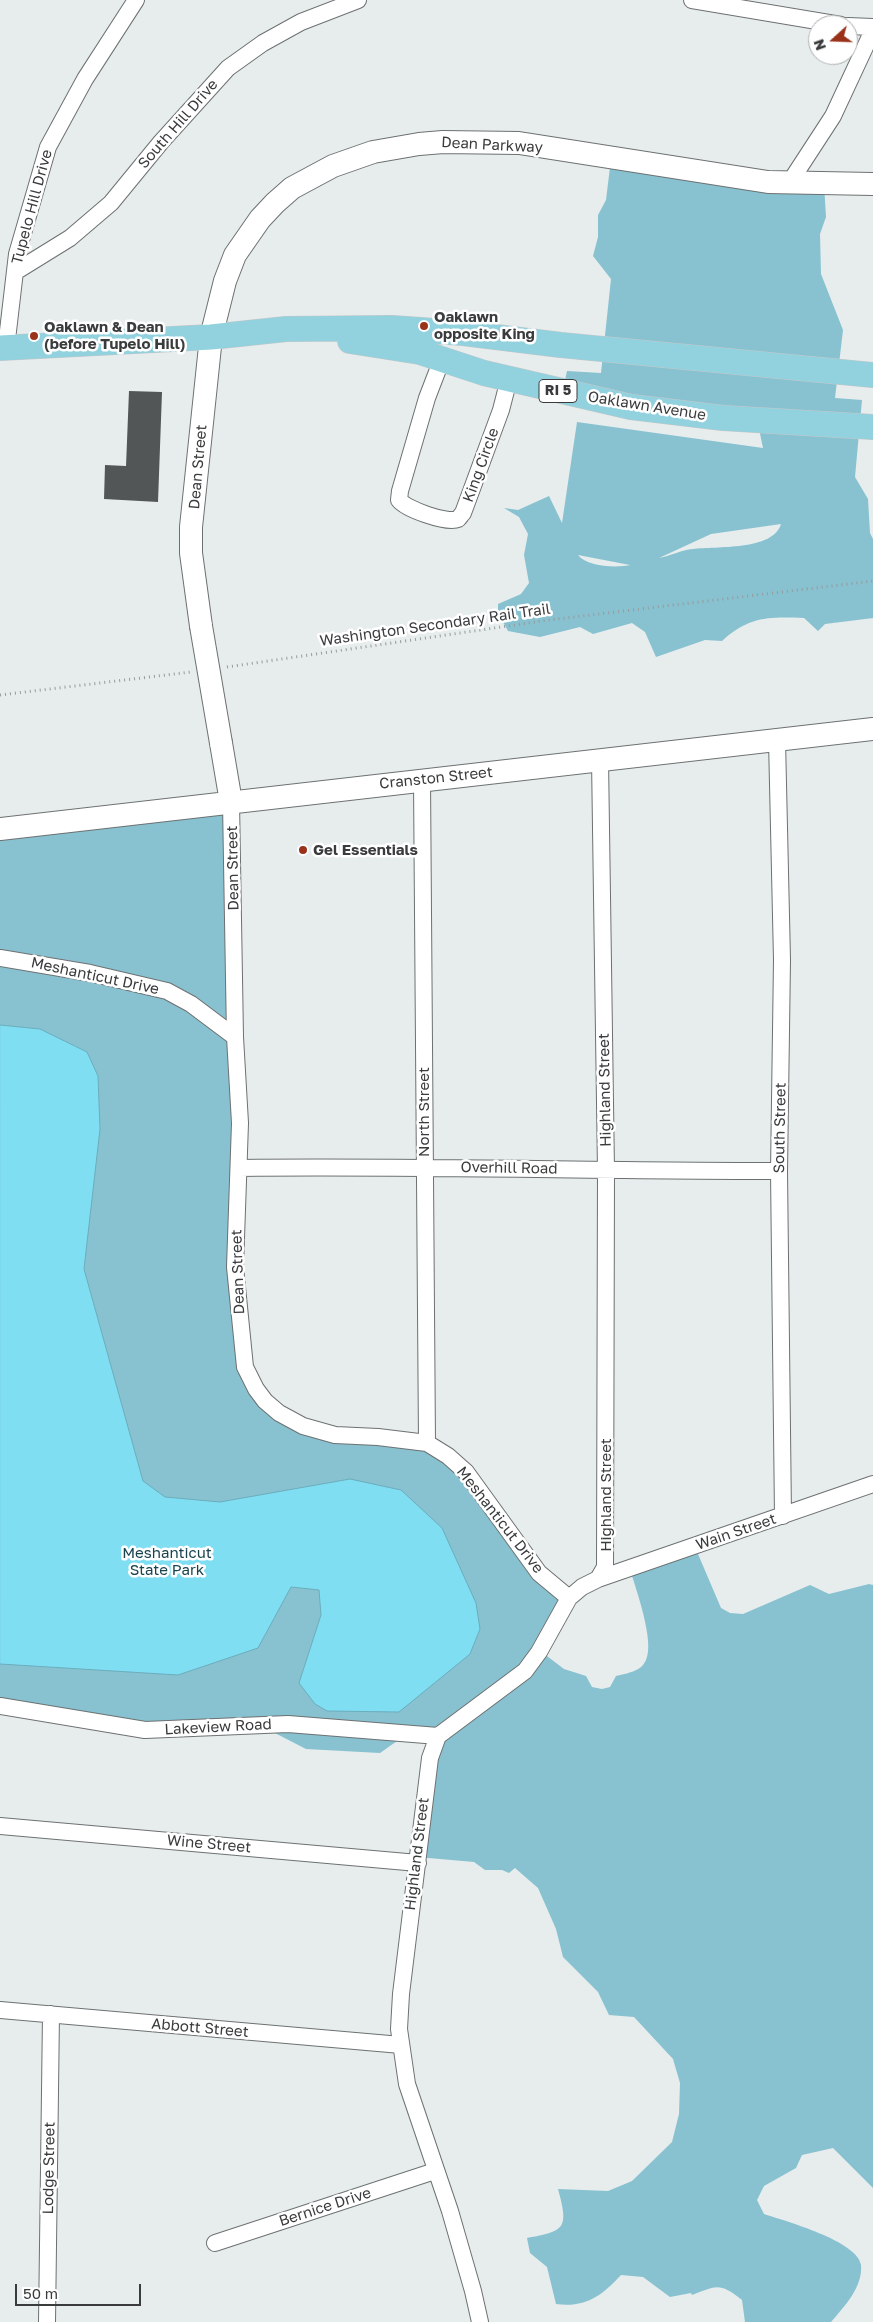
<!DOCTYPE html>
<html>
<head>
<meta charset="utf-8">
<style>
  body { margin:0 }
  #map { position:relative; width:873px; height:2322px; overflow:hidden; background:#e7eced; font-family:"Golos Text",sans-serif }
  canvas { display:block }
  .north { position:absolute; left:808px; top:15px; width:50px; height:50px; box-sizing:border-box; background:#fff; border:1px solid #b0b1b1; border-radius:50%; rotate:250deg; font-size:14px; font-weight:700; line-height:20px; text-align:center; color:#3a3b3c }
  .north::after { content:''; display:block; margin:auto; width:18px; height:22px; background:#9a3119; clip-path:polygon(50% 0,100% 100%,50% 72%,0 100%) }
  .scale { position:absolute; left:15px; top:2284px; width:126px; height:22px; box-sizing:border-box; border:2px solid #3a3b3c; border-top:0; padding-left:6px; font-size:15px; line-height:18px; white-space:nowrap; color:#3a3b3c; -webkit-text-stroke:4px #fff; paint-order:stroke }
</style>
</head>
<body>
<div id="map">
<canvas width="873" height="2322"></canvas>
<div class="north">N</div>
<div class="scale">50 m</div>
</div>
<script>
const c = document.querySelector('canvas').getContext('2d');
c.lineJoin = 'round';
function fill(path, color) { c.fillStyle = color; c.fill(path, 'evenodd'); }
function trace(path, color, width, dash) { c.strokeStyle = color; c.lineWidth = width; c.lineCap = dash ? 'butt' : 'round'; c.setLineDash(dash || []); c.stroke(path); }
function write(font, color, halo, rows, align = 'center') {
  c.font = font + ' "Golos Text",sans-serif'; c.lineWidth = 5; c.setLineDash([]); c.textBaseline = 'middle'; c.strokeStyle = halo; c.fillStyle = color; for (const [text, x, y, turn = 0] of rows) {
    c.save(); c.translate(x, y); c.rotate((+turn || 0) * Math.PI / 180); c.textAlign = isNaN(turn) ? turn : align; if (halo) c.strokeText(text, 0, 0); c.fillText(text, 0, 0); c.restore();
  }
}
fill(new Path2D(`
  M611,159L824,184L826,217L820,234L821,274L843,330L835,398L862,400L855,477L868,499L870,533L873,539V618L825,624L818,631L804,618C768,617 750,616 722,641L705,640L656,657L645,632L632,623L593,634L580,627L540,637L508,631L498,613V604L521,594L529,583L524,555L528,534L519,517L504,508L518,510L549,496L562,523L577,422L763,448L758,424L563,389L567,371L601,373L611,279L593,256L598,237V215L606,200ZM781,524C773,551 716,546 693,549C681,550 670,556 659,558L711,534ZM578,555L630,565H631C616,568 587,567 578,555Z
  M224,802L243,1365L287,1419L417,1441L446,1457L566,1597L543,1653L564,1669L586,1676L592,1687L602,1689L610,1687L616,1676C627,1673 641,1672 646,1660C655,1641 636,1590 630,1569L695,1547L721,1608L730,1613L743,1614L810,1585L829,1594L869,1584L873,1585V2188L833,2148L802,2155L796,2168L764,2186L757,2200L764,2214C785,2221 858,2241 861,2265C863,2287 844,2307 831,2322H745L742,2300C719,2282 717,2286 692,2295L691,2293L670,2297L643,2277L621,2275C602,2296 585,2308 556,2304L547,2267L530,2253L527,2238C565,2231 569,2229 558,2189L608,2191L632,2181L672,2142L679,2114L680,2083L673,2059L634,2017L609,2015L598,1992L563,1957L556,1929L538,1888L515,1868L509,1873L502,1870H485L474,1862L417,1857L434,1741L407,1734L380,1753L306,1749L271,1731H144L0,1707V827Z`), '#88c2d0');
const water = new Path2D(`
  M0,1025L40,1029L87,1052L98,1076L100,1129L84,1269L143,1481L165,1497L220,1502L350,1479L401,1490L442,1528L476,1603L480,1629L470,1654L399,1712L327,1711L315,1704L299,1683L321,1615L319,1590L291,1587L258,1648L178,1675L0,1664Z`);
fill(water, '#80def3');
trace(water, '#6badbc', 1);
fill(new Path2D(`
  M129,391L162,392L158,502L104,499L105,465L126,466Z`), '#535657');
const street = new Path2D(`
  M692,0L841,25
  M848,26L873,27
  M790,182L833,116L873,30
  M15,272L70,238L111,203L161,142L228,68L263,43L301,22L358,0
  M6,348L17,254L48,147L85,79L136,0
  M442,359L427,398L400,491L399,500C406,509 447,524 458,519C460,517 461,515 463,513L501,410L509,379
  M777,740L782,960L779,1171L783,1516
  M422,780L427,1443
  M231,802L235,1037L240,1123L235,1267L245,1367L256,1389L265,1401L279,1413L303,1426L335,1435L378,1437L427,1443L448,1456L466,1472L539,1573L569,1598
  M0,958L90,973L167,991L191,1004L235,1037
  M239,1168C419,1166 599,1171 779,1171
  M598,1579L873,1484
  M0,1706L145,1730L288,1724L438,1736
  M0,1826L418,1863
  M0,2010L401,2045
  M215,2243L435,2171
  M47,2322L51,2014
  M480,2322L473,2291L450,2211L407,2084L399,2029L401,1994L430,1758L438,1736L525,1671L539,1652L569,1598L582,1587L598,1579L605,1567L606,1171L600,759`);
const secondary = new Path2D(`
  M201,626L191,553V527L211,337L225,281L235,255L260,219L275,203L292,188L333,166L373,152L419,144L443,142L519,143L768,182L873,184
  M221,743L231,802
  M0,829L873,729`);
const primary = new Path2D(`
  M350,341L420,352L484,373L631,407L723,418L873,427
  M0,348L211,337L286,329L392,328L463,333L561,345L873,375`);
trace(street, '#6d7172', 18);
trace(secondary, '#6d7172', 24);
trace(primary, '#c8c8c8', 26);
trace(new Path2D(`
  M227,667L549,620L873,581
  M0,695L191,672`), '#979b9c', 3, [1, 4]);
trace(street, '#fff', 16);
trace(secondary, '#fff', 22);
trace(primary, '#92d1de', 25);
const secondaryBridge = new Path2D(`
  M201,626L221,743`);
trace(secondaryBridge, '#6d7172', 24, []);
trace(secondaryBridge, '#fff', 22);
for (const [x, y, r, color] of [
  [424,326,5,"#9a3119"],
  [34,336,5,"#9a3119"],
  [303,850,5,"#9a3119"]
]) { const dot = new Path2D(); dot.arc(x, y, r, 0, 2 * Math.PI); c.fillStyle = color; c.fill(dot); trace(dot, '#fff', 2); }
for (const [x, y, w] of [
  [558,391,38]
]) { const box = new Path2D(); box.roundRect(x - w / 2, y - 11.5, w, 23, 4); c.fillStyle = '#fff'; c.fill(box); trace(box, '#3a3b3c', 1); }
write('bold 14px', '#3a3b3c', null, [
  ["RI 5",558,391]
]);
write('15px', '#3a3b3c', '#fff', [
  ["South Hill Drive",178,124,-49],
  ["Dean Parkway",492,145,3],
  ["Tupelo Hill Drive",32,207,-75],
  ["Oaklawn Avenue",647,406,9],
  ["King Circle",481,465,-70],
  ["Dean Street",198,467,-85],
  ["Washington Secondary Rail Trail",435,625,-8],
  ["Cranston Street",436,778,-6],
  ["Dean Street",233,868,-91],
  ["Meshanticut Drive",95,976,12],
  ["Highland Street",605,1090,-91],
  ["North Street",424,1112,-90],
  ["South Street",780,1128,-89],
  ["Overhill Road",509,1168,1],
  ["Dean Street",238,1272,-92],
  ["Highland Street",606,1495,-90],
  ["Meshanticut Drive",500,1520,52],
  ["Wain Street",736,1532,-19],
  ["Lakeview Road",218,1727,-3],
  ["Wine Street",209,1844,5],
  ["Highland Street",417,1854,-83],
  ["Abbott Street",200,2028,5],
  ["Lodge Street",49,2168,-89],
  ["Bernice Drive",325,2207,-18]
]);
write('bold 15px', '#3a3b3c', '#fff', [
  ["Oaklawn",434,317],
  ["opposite King",434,334],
  ["Oaklawn & Dean",44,327],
  ["(before Tupelo Hill)",44,344],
  ["Gel Essentials",313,850]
], 'left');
write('15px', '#1a454f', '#fff', [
  ["Meshanticut",167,1553],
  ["State Park",167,1570]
]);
</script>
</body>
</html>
